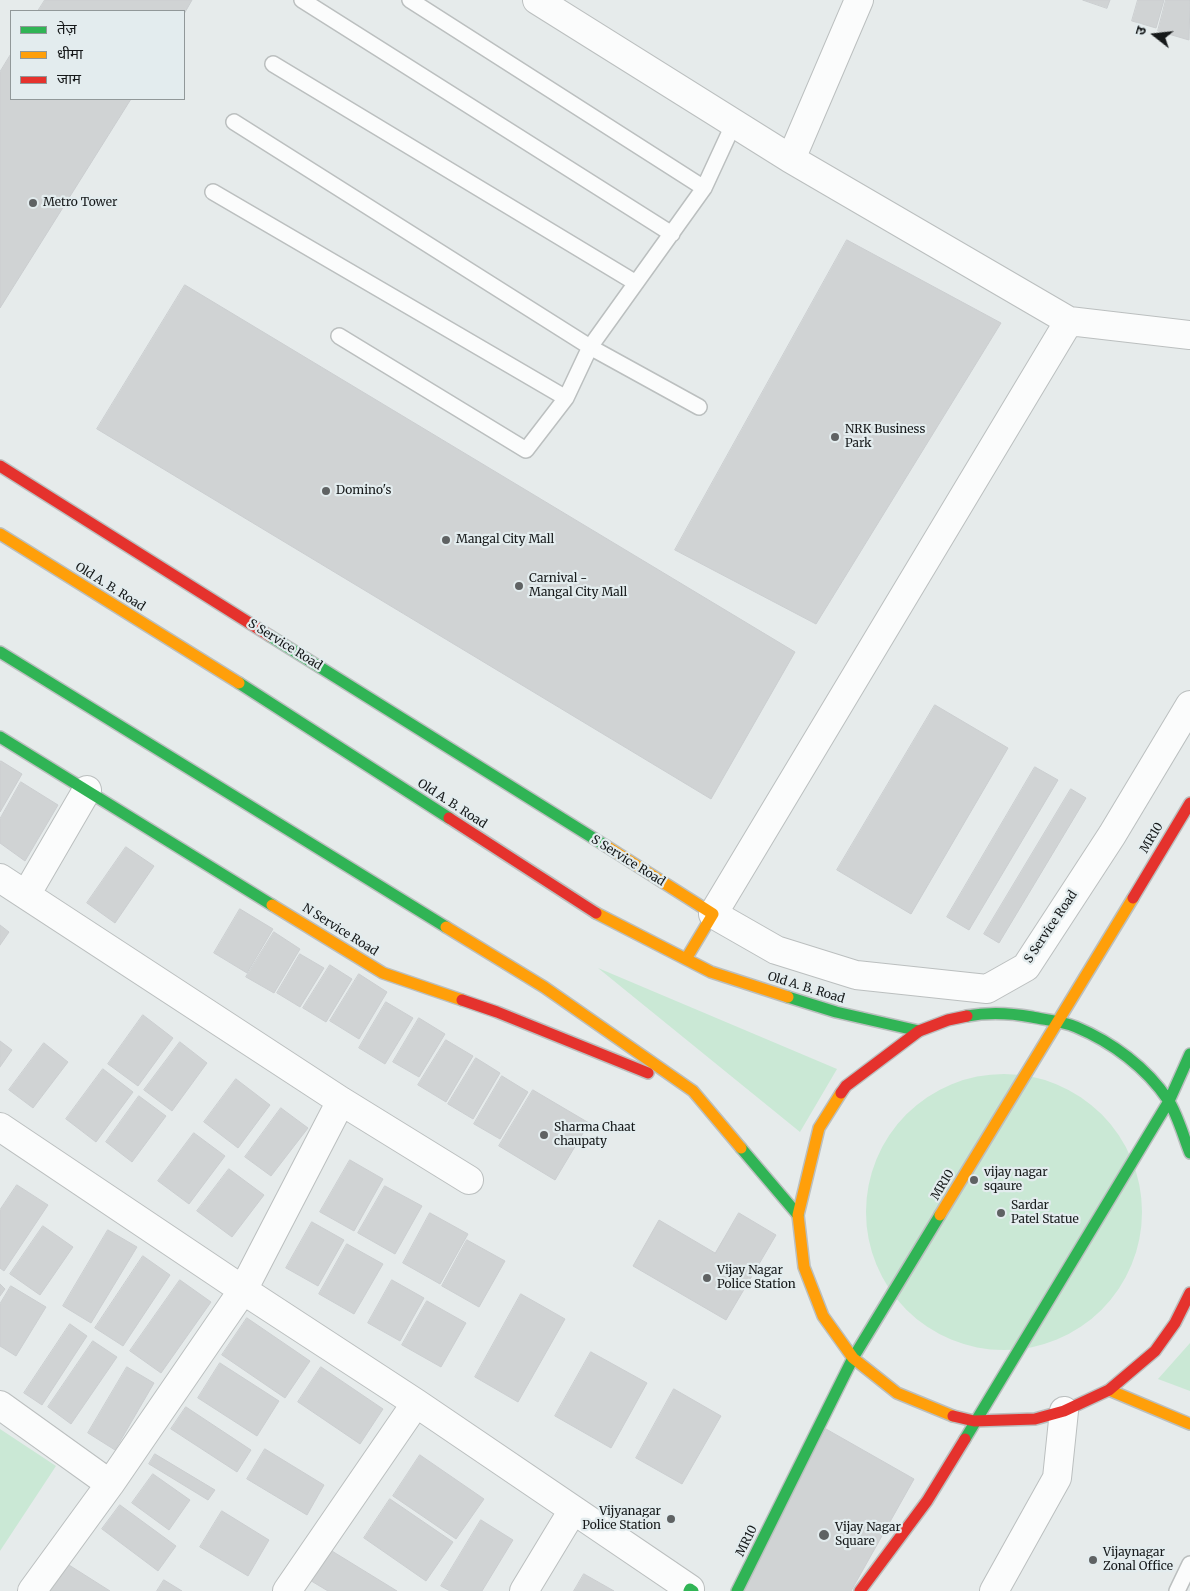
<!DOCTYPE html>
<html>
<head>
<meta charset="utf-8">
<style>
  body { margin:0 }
  #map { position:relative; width:1190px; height:1591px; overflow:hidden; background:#e6ebeb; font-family:Merriweather,"Noto Sans Devanagari",serif }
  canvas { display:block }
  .legend { position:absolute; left:10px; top:10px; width:175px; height:90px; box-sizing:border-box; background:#e3ecee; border:1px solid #919899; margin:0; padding:6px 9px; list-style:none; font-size:15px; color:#16191a }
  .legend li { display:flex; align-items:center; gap:10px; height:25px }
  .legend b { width:25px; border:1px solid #919899 }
  .north { position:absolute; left:1130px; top:10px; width:50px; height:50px; -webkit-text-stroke:4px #e3ecee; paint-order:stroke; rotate:286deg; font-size:14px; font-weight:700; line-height:20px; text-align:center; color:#16191a }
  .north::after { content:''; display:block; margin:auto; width:18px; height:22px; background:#16191a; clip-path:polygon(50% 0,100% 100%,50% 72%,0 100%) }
</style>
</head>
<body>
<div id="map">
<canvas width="1190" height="1591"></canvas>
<ul class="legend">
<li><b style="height:6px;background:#30b455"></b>तेज़</li>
<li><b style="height:6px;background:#ff9f0a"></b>धीमा</li>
<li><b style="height:6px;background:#e5322d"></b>जाम</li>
</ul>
<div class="north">उ</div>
</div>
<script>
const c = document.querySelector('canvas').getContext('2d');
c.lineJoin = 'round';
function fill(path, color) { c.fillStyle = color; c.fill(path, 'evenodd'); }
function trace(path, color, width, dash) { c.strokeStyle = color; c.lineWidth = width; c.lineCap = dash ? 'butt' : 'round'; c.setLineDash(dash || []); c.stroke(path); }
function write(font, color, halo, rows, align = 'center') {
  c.font = font + ' Merriweather,serif'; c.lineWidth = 4.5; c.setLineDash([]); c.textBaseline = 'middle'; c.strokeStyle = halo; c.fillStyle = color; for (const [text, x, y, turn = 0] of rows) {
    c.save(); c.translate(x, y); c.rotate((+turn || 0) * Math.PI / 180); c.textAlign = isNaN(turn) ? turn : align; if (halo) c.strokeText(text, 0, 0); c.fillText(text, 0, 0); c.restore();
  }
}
fill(new Path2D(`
  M598,968L837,1069L800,1132Z
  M866 1212a138 138 0 1 1 276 0a138 138 0 1 1-276 0Z
  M1190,1343V1391L1158,1379Z
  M0,1429L56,1466L0,1551Z`), '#cae8d5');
const building = new Path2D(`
  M45,0H192L184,14V11H38Z
  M1083,0H1110L1107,8Z
  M1138,0H1164L1156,28L1132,21Z
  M1166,0H1190L1189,40L1158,31Z
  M11,54V99H131L0,308V72Z
  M847,240L1001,323L816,624L675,550Z
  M185,285L795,652L711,799L97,429Z
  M935,705L1008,748L911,914L837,870Z
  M1,761L22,774L0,812V763Z
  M1035,767L1058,780L969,930L947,917Z
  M21,782L58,805L25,861L0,843V819Z
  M1071,789L1086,798L999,943L984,934Z
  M126,847L154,866L115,923L87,903Z
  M240,909L273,929L247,973L214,953Z
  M0,925L9,932L0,945Z
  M274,932L300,949L274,993L246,977Z
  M300,954L324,968L300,1007L277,993Z
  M330,965L352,979L326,1022L303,1008Z
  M359,974L387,992L359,1039L330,1021Z
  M386,1002L413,1018L385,1064L359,1048Z
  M143,1015L173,1038L138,1086L108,1064Z
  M419,1018L445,1034L419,1077L393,1062Z
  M446,1040L473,1056L446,1102L418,1085Z
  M0,1041L12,1050L0,1067Z
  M180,1042L207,1063L172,1111L144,1090Z
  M44,1043L68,1062L33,1108L9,1090Z
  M476,1058L500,1073L473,1119L448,1104Z
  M103,1069L133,1092L96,1142L66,1119Z
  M502,1076L528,1092L500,1139L474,1124Z
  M236,1079L270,1105L238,1148L204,1122Z
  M533,1090L589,1123L555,1180L499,1146Z
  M139,1096L166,1116L132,1162L106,1142Z
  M281,1108L308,1128L271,1176L245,1157Z
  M194,1133L225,1156L189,1204L158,1181Z
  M350,1160L383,1179L354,1231L320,1212Z
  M229,1169L264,1195L232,1237L197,1211Z
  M17,1185L48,1205L4,1271L0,1268V1210Z
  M385,1186L422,1206L395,1254L358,1233Z
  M430,1213L468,1234L440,1284L403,1263Z
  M739,1213L776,1235L726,1320L633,1266L659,1220L715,1253Z
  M312,1222L344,1240L318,1286L286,1268Z
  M43,1226L73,1247L40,1295L10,1274Z
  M108,1230L137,1247L91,1323L63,1306Z
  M467,1240L505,1261L479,1307L442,1286Z
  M347,1244L383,1264L354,1314L319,1294Z
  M143,1256L170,1275L123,1346L95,1328Z
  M180,1280L211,1302L161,1373L130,1351Z
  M392,1280L424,1298L400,1341L368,1323Z
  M0,1284L5,1289L0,1296Z
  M11,1286L46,1307L16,1356L0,1346V1304Z
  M521,1294L565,1319L518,1402L475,1377Z
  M427,1301L466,1323L441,1367L402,1345Z
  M247,1318L310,1361L285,1398L222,1355Z
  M70,1324L87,1336L42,1405L24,1393Z
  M93,1341L117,1357L71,1424L48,1407Z
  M591,1352L647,1383L611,1448L555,1416Z
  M220,1363L279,1401L257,1436L198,1398Z
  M127,1367L154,1383L115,1450L88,1433Z
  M321,1367L383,1409L360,1444L298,1402Z
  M674,1389L721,1416L682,1484L636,1458Z
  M186,1407L251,1450L237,1472L171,1429Z
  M826,1429L914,1479L851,1591H734Z
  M265,1449L324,1485L307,1515L247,1479Z
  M155,1454L215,1490L208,1500L149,1464Z
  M420,1455L484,1499L456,1539L393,1496Z
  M153,1474L190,1500L169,1530L132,1503Z
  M390,1499L453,1542L426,1581L364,1538Z
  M120,1505L176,1546L158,1571L102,1529Z
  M222,1511L269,1540L248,1576L200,1547Z
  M481,1520L513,1540L482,1591H450L441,1586Z
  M327,1548L397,1591H328L308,1579Z
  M61,1560L110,1591H46Z
  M584,1574L614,1591H574Z
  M164,1580L182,1591H157Z`);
fill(building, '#d0d3d4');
trace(building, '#cbced0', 1);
const lane = new Path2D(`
  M302,0L672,234
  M410,0L704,188
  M273,64L636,283
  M234,122L590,347L699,407
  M213,192L566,398
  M339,336L526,450L566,398L590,347L704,188L734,123
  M1177,1591L1190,1564`);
const street = new Path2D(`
  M537,0L791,159L1069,321L1190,335
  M791,159L859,0
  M1069,321L713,914L776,950L856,975L987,989L1026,967L1112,835L1190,705
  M0,878L341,1101L469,1180
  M26,895L87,790
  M0,1127L243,1290L416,1403L690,1589
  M0,1405L110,1484
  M32,1591L110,1484L243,1290L341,1101
  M287,1591L416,1403
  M524,1591L573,1510
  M994,1591L1057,1478L1064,1411`);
const fast = new Path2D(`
  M270,636L606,846
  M0,652L446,927
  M239,683L449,818
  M0,737L272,905
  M788,997L836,1012L919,1031
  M967,1016C989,1012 1010,1013 1032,1017C1046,1020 1062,1021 1076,1027C1112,1042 1147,1068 1168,1100C1177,1113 1184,1138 1190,1153
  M741,1148L798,1215
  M965,1439L1169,1101L1190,1054
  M689,1591L690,1589L693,1591
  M737,1591L853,1358L940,1215`);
const slow = new Path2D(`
  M0,534L239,683
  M606,846L713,914L686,959
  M272,905L383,973L462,1000
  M596,913L711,972L788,997
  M446,927L544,987L693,1091L741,1148
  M841,1093L819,1128L798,1215L804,1267L823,1316L853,1358L897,1393L953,1416
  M940,1215L1133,898
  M1109,1390L1190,1424`);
const jam = new Path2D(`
  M0,466L270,636
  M449,818L596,913
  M1133,898L1190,803
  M462,1000L497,1012L648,1073
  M841,1093L846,1086L919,1031L948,1020L967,1016
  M953,1416L974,1421L1035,1419L1064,1411L1109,1390L1155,1351L1175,1323L1190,1293
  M860,1591L927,1501L965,1439`);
trace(lane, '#bbbfbf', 18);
trace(street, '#bbbfbf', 30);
trace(fast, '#bbbfbf', 14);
trace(slow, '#bbbfbf', 14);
trace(jam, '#bbbfbf', 14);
trace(lane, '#fbfcfc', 15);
trace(street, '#fbfcfc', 28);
trace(fast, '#30b455', 11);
trace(slow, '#ff9f0a', 11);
trace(jam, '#e5322d', 11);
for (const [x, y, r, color] of [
  [33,203,5,"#5f6263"],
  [835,437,5,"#5f6263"],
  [326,491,5,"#5f6263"],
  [446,540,5,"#5f6263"],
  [519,586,5,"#5f6263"],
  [544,1135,5,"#5f6263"],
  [974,1180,5,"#5f6263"],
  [1001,1213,5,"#5f6263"],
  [707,1278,5,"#5f6263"],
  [671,1519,5,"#5f6263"],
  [824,1535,6,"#5f6263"],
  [1093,1560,5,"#5f6263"]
]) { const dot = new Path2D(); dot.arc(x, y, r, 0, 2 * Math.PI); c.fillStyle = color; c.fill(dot); trace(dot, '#e3ecee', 2); }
write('12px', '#16191a', '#e3ecee', [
  ["Metro Tower",43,203],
  ["NRK Business",845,430],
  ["Park",845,444],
  ["Domino's",336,491],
  ["Mangal City Mall",456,540],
  ["Carnival -",529,579],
  ["Mangal City Mall",529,593],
  ["Sharma Chaat",554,1128],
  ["chaupaty",554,1142],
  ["vijay nagar",984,1173],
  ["sqaure",984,1187],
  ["Sardar",1011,1206],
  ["Patel Statue",1011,1220],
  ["Vijay Nagar",717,1271],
  ["Police Station",717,1285],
  ["Vijyanagar",661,1512,"right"],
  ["Police Station",661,1526,"right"],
  ["Vijay Nagar",835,1528],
  ["Square",835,1542],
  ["Vijaynagar",1103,1553],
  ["Zonal Office",1103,1567]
], 'left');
write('12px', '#16191a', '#e3ecee', [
  ["Old A. B. Road",110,587,32],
  ["S Service Road",285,645,32],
  ["Old A. B. Road",452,804,33],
  ["MR10",1152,838,-59],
  ["S Service Road",628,861,32],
  ["S Service Road",1051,927,-56],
  ["N Service Road",340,930,32],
  ["Old A. B. Road",806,988,17],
  ["MR10",943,1185,-59],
  ["MR10",747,1541,-64]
]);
</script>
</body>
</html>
